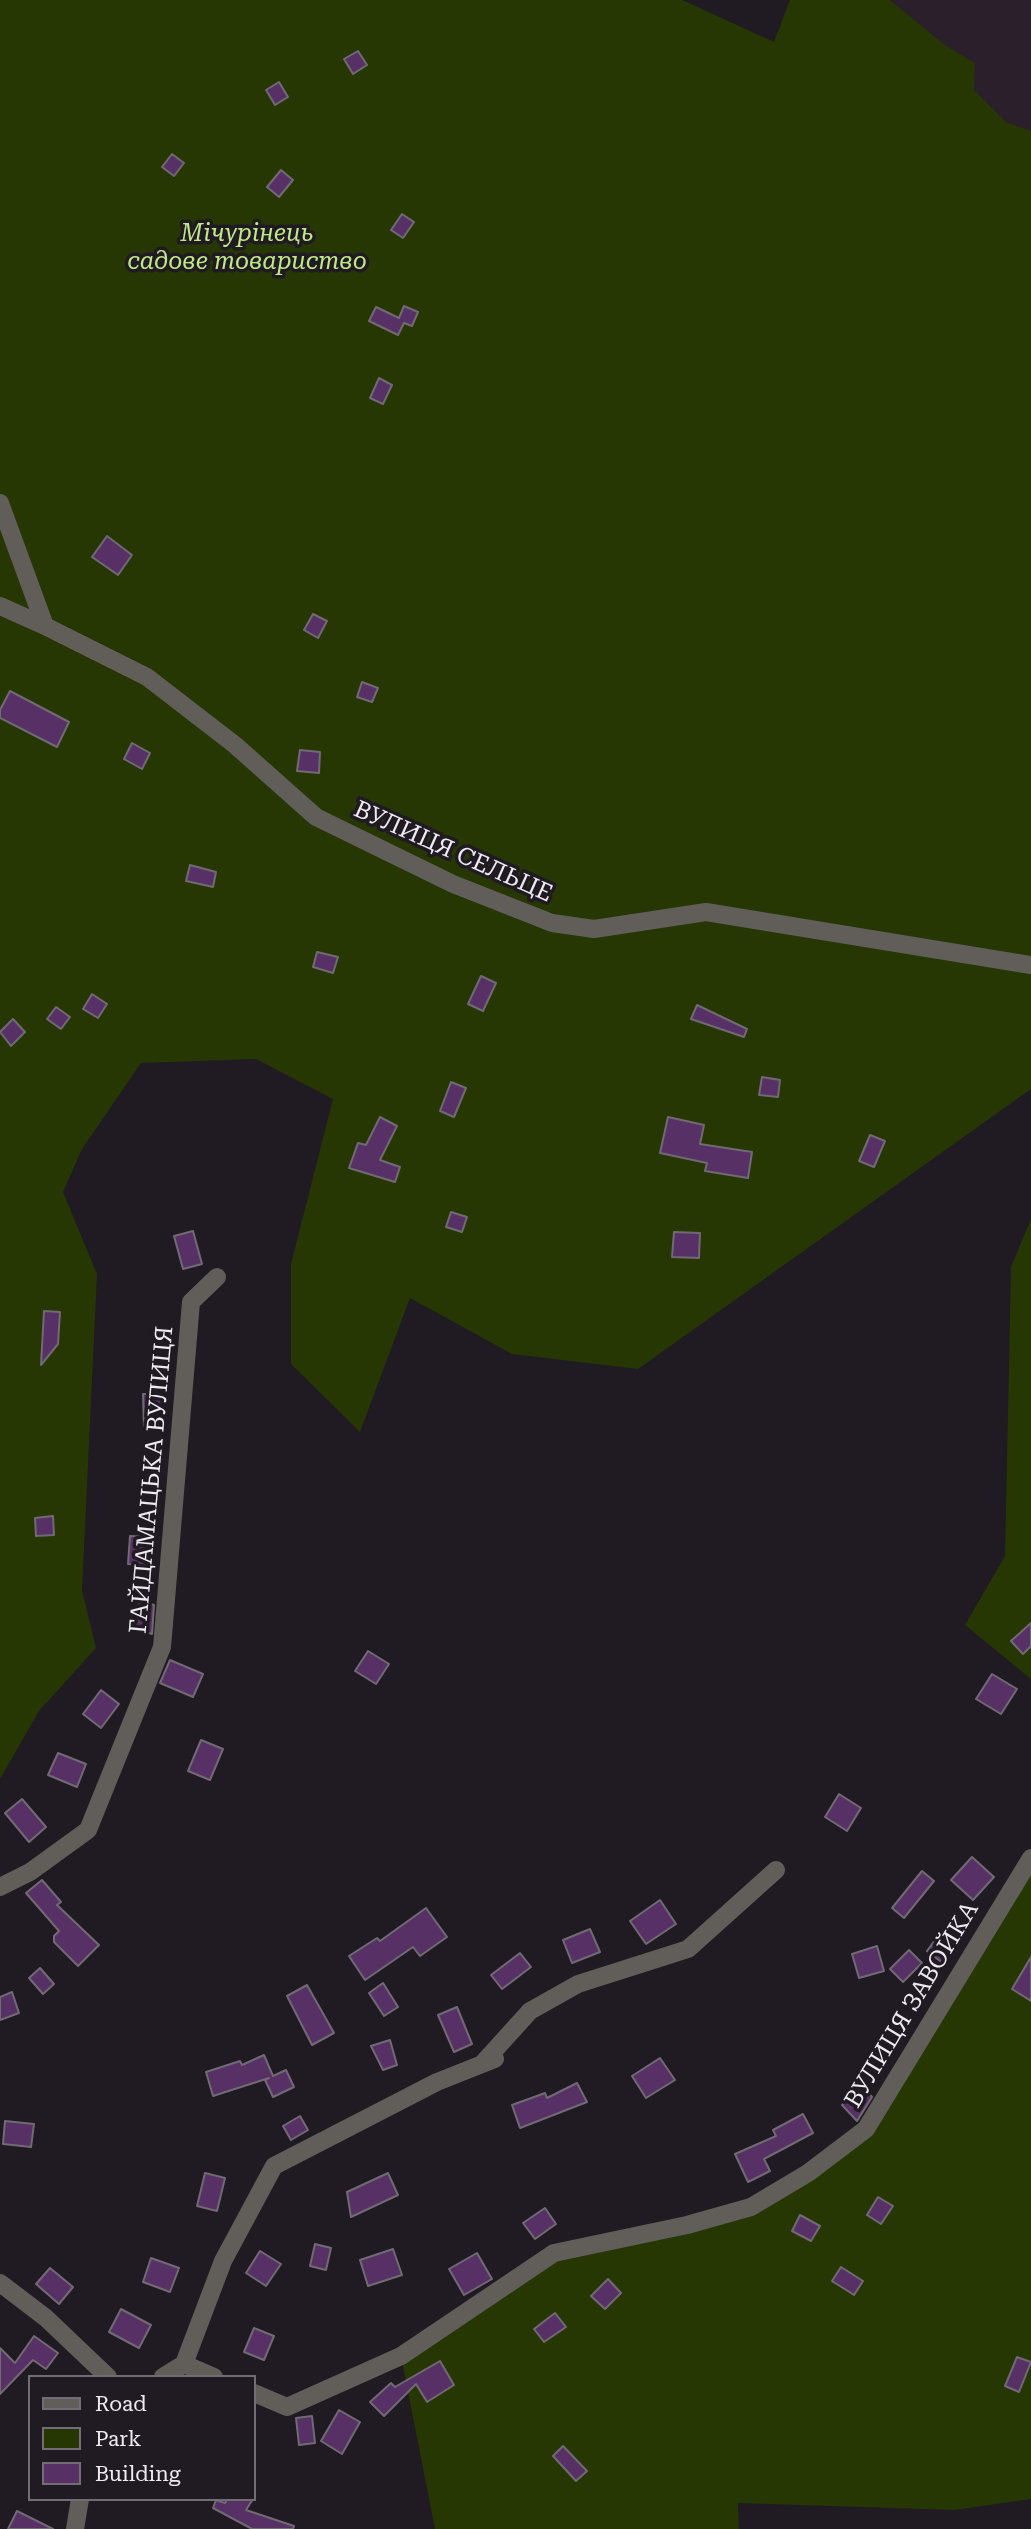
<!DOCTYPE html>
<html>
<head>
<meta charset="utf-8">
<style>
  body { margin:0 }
  #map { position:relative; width:1031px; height:2529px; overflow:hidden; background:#201a22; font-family:"Roboto Serif",serif }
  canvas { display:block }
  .legend { position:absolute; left:28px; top:2375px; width:228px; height:126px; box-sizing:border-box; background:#201a22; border:2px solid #726d74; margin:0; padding:9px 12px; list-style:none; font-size:21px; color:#eeeaf0 }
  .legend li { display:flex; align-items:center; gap:14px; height:35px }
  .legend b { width:35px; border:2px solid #726d74 }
</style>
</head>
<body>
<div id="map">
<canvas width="1031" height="2529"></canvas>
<ul class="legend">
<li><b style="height:9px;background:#615e5a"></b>Road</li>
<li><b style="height:19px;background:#263704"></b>Park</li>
<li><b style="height:19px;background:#573066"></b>Building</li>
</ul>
</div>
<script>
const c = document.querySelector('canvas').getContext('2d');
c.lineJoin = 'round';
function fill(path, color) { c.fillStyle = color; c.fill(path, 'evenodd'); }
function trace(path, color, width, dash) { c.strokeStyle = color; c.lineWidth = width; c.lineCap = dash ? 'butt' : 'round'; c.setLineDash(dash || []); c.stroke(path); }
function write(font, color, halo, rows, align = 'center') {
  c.font = font + ' "Roboto Serif",serif'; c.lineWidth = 7; c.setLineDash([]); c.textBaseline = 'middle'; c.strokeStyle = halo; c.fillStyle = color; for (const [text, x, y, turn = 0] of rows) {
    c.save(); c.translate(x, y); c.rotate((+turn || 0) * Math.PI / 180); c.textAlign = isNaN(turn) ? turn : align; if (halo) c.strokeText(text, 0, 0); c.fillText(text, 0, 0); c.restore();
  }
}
fill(new Path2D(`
  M890,0H1031V131L1006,122L973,89L975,63L945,45Z`), '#2b1f2c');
fill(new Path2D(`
  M0,0H682L774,42L790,0H890L945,45L975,63L974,90L1006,122L1031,131V1089L638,1369L512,1354L410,1298L360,1432L291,1364V1264L333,1099L256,1059L141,1063L82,1149L63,1192L97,1274L82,1590L96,1648L39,1711L0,1779Z
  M1031,1219V1679L965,1625L1005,1556L1011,1267Z
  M1031,1858V2499L954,2510L738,2503L739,2529H435L401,2356L554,2253L751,2207L866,2129Z`), '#263704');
const building = new Path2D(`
  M358,51L367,65L353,74L344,59Z
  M279,82L288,97L275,105L266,90Z
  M172,154L184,163L174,176L162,167Z
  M281,170L293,180L279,197L267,187Z
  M402,214L414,222L403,238L391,230Z
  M404,306L418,312L412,326L404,323L398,335L369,321L376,307L399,318Z
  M379,378L392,385L383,404L370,398Z
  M107,536L132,555L118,575L92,557Z
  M313,614L327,621L318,638L304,630Z
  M362,682L378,688L372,702L357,697Z
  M10,691L69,722L57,747L0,718V710Z
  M132,743L150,753L142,769L124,759Z
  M300,750L320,752L319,773L297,771Z
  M190,865L216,872L213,887L186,881Z
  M317,952L338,957L333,973L313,967Z
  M481,976L496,983L483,1011L468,1004Z
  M92,994L107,1004L98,1018L83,1009Z
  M697,1005L747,1029L744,1037L691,1019Z
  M56,1007L70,1017L61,1029L47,1019Z
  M13,1019L25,1032L11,1046L0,1032Z
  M762,1077L780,1080L778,1097L759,1095Z
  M451,1082L466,1088L454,1117L440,1111Z
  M380,1117L397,1126L380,1160L400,1167L395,1182L349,1168L358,1143L366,1145Z
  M668,1117L704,1125L700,1144L752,1152L748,1178L705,1171L707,1163L660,1153Z
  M870,1135L885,1141L874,1167L859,1161Z
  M451,1212L467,1217L462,1232L446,1227Z
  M193,1231L202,1264L183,1269L174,1236Z
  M674,1232L700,1233L699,1258L672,1257Z
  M44,1311L60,1312L58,1344L41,1365Z
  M143,1394H162L163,1429H144Z
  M53,1516L54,1535L36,1536L35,1518Z
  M130,1536L148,1537L147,1565L128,1564Z
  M140,1601L154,1605L152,1634L131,1627Z
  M1031,1623V1646L1023,1654L1011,1641Z
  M368,1651L389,1664L376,1684L355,1671Z
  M170,1660L203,1674L193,1697L160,1683Z
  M992,1674L1017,1689L1001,1714L976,1699Z
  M101,1690L119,1704L101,1728L83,1714Z
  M201,1740L223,1749L210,1780L188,1771Z
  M58,1753L86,1764L77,1787L48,1775Z
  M839,1794L861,1808L847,1831L825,1817Z
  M22,1799L46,1827L29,1842L5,1813Z
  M972,1857L994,1877L973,1900L951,1880Z
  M922,1871L934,1881L904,1918L892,1908Z
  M42,1880L61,1902L57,1905L99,1945L78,1966L54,1942V1936L59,1931L26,1893Z
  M660,1900L676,1924L646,1944L630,1921Z
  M426,1908L447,1937L420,1956L413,1947L365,1980L349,1956L377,1938L380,1941Z
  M590,1929L600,1952L572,1963L563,1940Z
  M938,1936L955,1950L944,1964L927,1951Z
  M877,1946L884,1971L859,1978L852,1954Z
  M909,1950L922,1963L903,1982L890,1969Z
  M520,1953L531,1967L502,1989L491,1975Z
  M1031,1957V2001L1012,1989Z
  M40,1968L54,1984L43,1994L29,1978Z
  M383,1983L398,2007L384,2016L369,1993Z
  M307,1985L334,2033L312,2045L287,1996Z
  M12,1992L19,2013L0,2020V1997Z
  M457,2007L472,2044L454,2052L438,2015Z
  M390,2040L397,2065L383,2070L371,2046Z
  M264,2055L273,2076L286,2070L294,2087L273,2097L265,2080L269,2078L213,2096L206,2072L240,2061L242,2065Z
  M660,2058L675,2080L646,2098L632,2076Z
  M577,2083L587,2102L520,2128L512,2105L545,2093L547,2098Z
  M862,2085L872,2097L857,2121L842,2105Z
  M803,2114L813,2133L764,2159L770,2171L748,2182L735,2154L776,2136L773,2130Z
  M300,2116L308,2130L291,2140L283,2126Z
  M5,2121L34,2124L31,2147L3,2144Z
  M205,2173L225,2178L217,2211L197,2206Z
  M388,2173L398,2195L351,2217L347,2192Z
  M878,2197L893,2206L881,2224L867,2215Z
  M545,2208L556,2224L535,2239L523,2223Z
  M800,2215L820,2226L811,2241L792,2231Z
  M315,2244L331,2248L326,2270L310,2266Z
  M393,2249L402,2275L368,2286L360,2260Z
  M260,2251L281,2264L266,2286L246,2273Z
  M477,2253L492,2279L464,2295L449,2269Z
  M151,2258L179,2268L170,2292L143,2282Z
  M841,2267L863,2281L854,2295L832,2281Z
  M50,2268L73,2287L59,2304L36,2284Z
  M608,2279L621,2293L605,2309L591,2296Z
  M121,2309L151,2325L139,2348L109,2332Z
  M555,2313L566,2327L544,2342L534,2329Z
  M254,2328L274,2336L264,2360L244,2352Z
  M34,2336L58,2353L46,2369L33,2360L0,2394V2348L15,2363Z
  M1017,2357L1031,2362L1019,2392L1005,2386Z
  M440,2361L454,2385L427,2402L416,2384L384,2416L370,2402L391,2383L395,2387Z
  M339,2410L360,2422L342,2454L321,2441Z
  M312,2416L315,2443L299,2445L296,2418Z
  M563,2446L587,2471L576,2481L553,2456Z
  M227,2499H253L246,2510L294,2526L293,2529H252L213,2508L216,2500L225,2503Z
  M17,2511L53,2529H8Z`);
fill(building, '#573066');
trace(building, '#706a73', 2);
trace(new Path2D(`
  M0,503L45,626L147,677L235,745L316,817L453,884L552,923L594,929L706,912L1031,965
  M0,606L45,626
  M0,1887L30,1872L88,1830L162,1647L191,1302L217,1277
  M482,2064L530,2011L578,1984L688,1949L776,1870
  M0,2283L46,2318L108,2377
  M184,2364L223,2261L274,2166L437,2082L495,2059
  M184,2364L214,2377
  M163,2377L184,2364
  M254,2393L287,2407L401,2356L554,2253L687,2225L751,2207L808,2173L866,2129L1031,1858
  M75,2529L80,2499`), '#615e5a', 18);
write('italic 24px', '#c1e887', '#201a22', [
  ["Мічурінець",247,234],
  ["садове товариство",247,262]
]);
write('24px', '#eeeaf0', '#201a22', [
  ["ВУЛИЦЯ СЕЛЬЦЕ",453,852,24],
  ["ГАЙДАМАЦЬКА ВУЛИЦЯ",152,1480,-85],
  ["ВУЛИЦЯ ЗАВОЙКА",912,2005,-59]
]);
</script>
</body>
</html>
